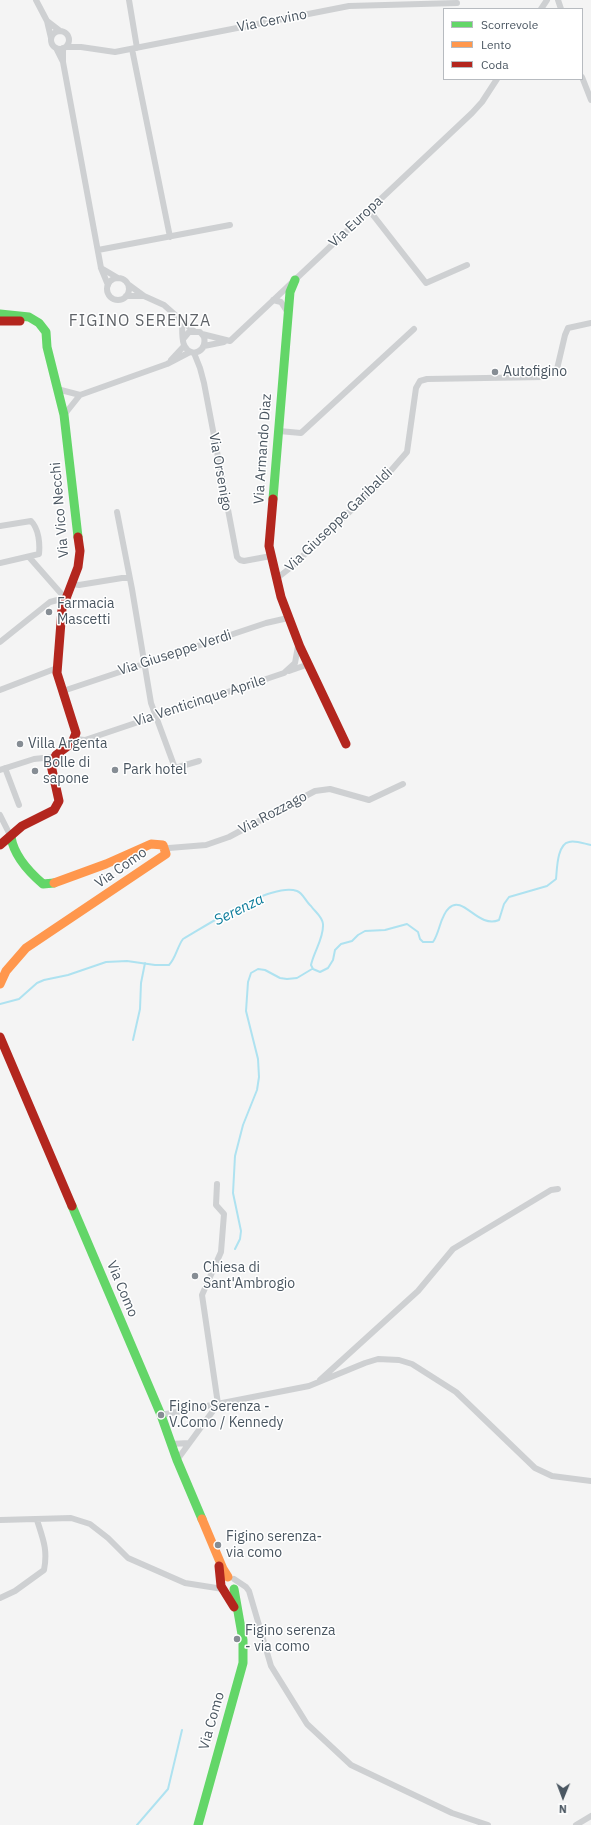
<!DOCTYPE html>
<html>
<head>
<meta charset="utf-8">
<style>
  body { margin:0 }
  #map { position:relative; width:591px; height:1825px; overflow:hidden; background:#f4f4f4; font-family:"IBM Plex Sans",sans-serif }
  canvas { display:block }
  .legend { position:absolute; left:443px; top:8px; width:140px; height:72px; box-sizing:border-box; background:#fff; border:1px solid #b7bbc0; margin:0; padding:5px 7px; list-style:none; font-size:12px; color:#4a5661 }
  .legend li { display:flex; align-items:center; gap:8px; height:20px }
  .legend b { width:20px; border:1px solid #b7bbc0 }
  .north { position:absolute; left:543px; top:1777px; width:40px; height:40px; -webkit-text-stroke:3px #fff; paint-order:stroke; rotate:181deg; font-size:11px; font-weight:700; line-height:16px; text-align:center; color:#4a5661 }
  .north::after { content:''; display:block; margin:auto; width:14px; height:18px; background:#4a5661; clip-path:polygon(50% 0,100% 100%,50% 72%,0 100%) }
</style>
</head>
<body>
<div id="map">
<canvas width="591" height="1825"></canvas>
<ul class="legend">
<li><b style="height:5px;background:#63d668"></b>Scorrevole</li>
<li><b style="height:5px;background:#ff974d"></b>Lento</li>
<li><b style="height:5px;background:#b3261e"></b>Coda</li>
</ul>
<div class="north">N</div>
</div>
<script>
const c = document.querySelector('canvas').getContext('2d');
c.lineJoin = 'round';
function trace(path, color, width, dash) { c.strokeStyle = color; c.lineWidth = width; c.lineCap = dash ? 'butt' : 'round'; c.setLineDash(dash || []); c.stroke(path); }
function write(font, color, halo, rows, align = 'center') {
  c.font = font + ' "IBM Plex Sans",sans-serif'; c.lineWidth = 3; c.setLineDash([]); c.textBaseline = 'middle'; c.strokeStyle = halo; c.fillStyle = color; for (const [text, x, y, turn = 0] of rows) {
    c.save(); c.translate(x, y); c.rotate((+turn || 0) * Math.PI / 180); c.textAlign = isNaN(turn) ? turn : align; if (halo) c.strokeText(text, 0, 0); c.fillText(text, 0, 0); c.restore();
  }
}
trace(new Path2D(`
  M0,1004L19,999L37,983L44,980L68,975L106,962L127,961L155,965H169C176,958 177,947 183,939C206,926 271,882 297,891C303,893 306,902 311,906C315,912 322,916 323,924C324,938 314,951 311,965L313,969L320,972L328,968L333,960L335,950L341,944L352,941L358,935L365,931L385,930L407,924L418,932L420,939L423,942H433C440,932 440,916 449,908C463,894 478,929 499,920L504,904L509,897L547,886L556,879C557,870 557,844 569,842C575,840 585,844 591,845
  M133,1040L140,1009L141,983L145,963
  M235,1249L240,1239L241,1231L233,1193L235,1156L243,1125L257,1090L259,1077L258,1059L246,1011L248,982L251,973L258,969L265,970L280,978L287,979L297,978L312,969
  M137,1825L168,1789L182,1730`), '#aee2f0', 2);
trace(new Path2D(`
  M36,0L47,21
  M129,0L137,48
  M558,0L561,9
  M541,9L547,0
  M51 40a9 9 0 1 1 18 0a9 9 0 1 1-18 0Z
  M51,38L47,21L60,31
  M66,47H81L115,52L349,6L457,3
  M56,48L63,62V48
  M132,49L170,237
  M63,62L101,268L108,285
  M582,77L591,100
  M369,210L426,283L467,265
  M98,250L230,225
  M101,268L118,278
  M107 289a11 11 0 1 1 22 0a11 11 0 1 1-22 0Z
  M129,285L144,296L164,305L182,321C183,332 179,350 194,353C202,351 206,346 204,337L200,332H189L184,338
  M126,296H144
  M273,300L281,302L288,313
  M182,321L194,331
  M202,334L230,341L472,113L482,102L497,79
  M204,346L224,342
  M194,353L200,368L204,383L237,557L240,560L244,561L271,556
  M171,360L184,346
  M57,389L80,395
  M64,415L80,395L167,364L190,352
  M279,431L301,433L414,329
  M117,512L132,589L151,703L175,768L199,761
  M0,526L31,521C39,529 40,544 39,554L0,563
  M276,579L290,568L381,482L407,452L416,388L420,381L427,379L543,377L557,369L565,335L568,328L591,323
  M71,584L79,585L122,578H129
  M0,642L50,602L65,598L29,557
  M289,671L309,664
  M0,690L57,668
  M63,691L266,623L288,618
  M75,739L85,740L284,673L295,663L298,646
  M5,768L19,805
  M0,770L34,759L53,757
  M0,815L11,837
  M166,852L169,848L206,845L229,837L315,791L330,789L369,800L403,784
  M320,1380L418,1291L453,1249L551,1190L558,1189
  M161,1415L309,1386L365,1363L378,1359L399,1360L412,1364L456,1392L535,1468L552,1476L591,1481
  M171,1444L189,1443
  M177,1460L218,1404L202,1295L221,1252L224,1214L216,1205L217,1184
  M0,1520L71,1518L90,1524L108,1538L128,1558L185,1583L223,1589
  M234,1579L246,1587L249,1591L271,1666L307,1724L351,1765L452,1813L488,1825
  M0,1598L15,1591L44,1570C48,1550 43,1539 37,1520
  M576,1825L591,1816`), '#ced0d2', 6);
trace(new Path2D(`
  M0,314L29,317L39,323L46,332L47,347L64,415L78,537
  M273,499L290,292L295,280
  M11,837C14,856 29,872 43,884L54,883
  M72,1206L161,1415L177,1460L202,1519
  M198,1825L243,1663V1640L234,1589`), '#63d668', 9);
trace(new Path2D(`
  M0,984L6,971L26,948L166,854L163,845L151,844L106,864L54,883
  M202,1519L223,1569L228,1577`), '#ff974d', 9);
trace(new Path2D(`
  M0,321H20
  M273,499L269,546L281,597L300,647L346,744
  M0,845L22,826L54,810L59,801L51,765L56,755L72,743L76,733L57,673L62,609L78,567L80,551L78,537
  M0,1037L72,1206
  M219,1566L221,1586L234,1607`), '#b3261e', 9);
for (const [x, y, r, color] of [
  [495,372,4,"#868d94"],
  [49,612,4,"#868d94"],
  [20,744,4,"#868d94"],
  [115,770,4,"#868d94"],
  [35,771,4,"#868d94"],
  [195,1276,4,"#868d94"],
  [161,1415,4,"#868d94"],
  [218,1545,4,"#868d94"],
  [237,1639,4,"#868d94"]
]) { const dot = new Path2D(); dot.arc(x, y, r, 0, 2 * Math.PI); c.fillStyle = color; c.fill(dot); trace(dot, '#fff', 1.5); }
write('14px', '#4a5661', '#fff', [
  ["Via Cervino",272,21,-11],
  ["Via Europa",356,222,-43],
  ["Via Armando Diaz",263,449,-86],
  ["Via Orsenigo",220,472,80],
  ["Via Vico Necchi",60,510,-95],
  ["Via Giuseppe Garibaldi",339,520,-44],
  ["Via Giuseppe Verdi",175,653,-18],
  ["Via Venticinque Aprile",200,701,-18],
  ["Via Rozzago",273,813,-28],
  ["Via Como",121,868,-35],
  ["Via Como",122,1289,67],
  ["Via Como",212,1721,-74]
]);
write('14px', '#4a5661', '#fff', [
  ["Autofigino",503,372],
  ["Farmacia",57,604],
  ["Mascetti",57,620],
  ["Villa Argenta",28,744],
  ["Bolle di",43,763],
  ["sapone",43,779],
  ["Park hotel",123,770],
  ["Chiesa di",203,1268],
  ["Sant'Ambrogio",203,1284],
  ["Figino Serenza -",169,1407],
  ["V.Como / Kennedy",169,1423],
  ["Figino serenza-",226,1537],
  ["via como",226,1553],
  ["Figino serenza",245,1631],
  ["- via como",245,1647]
], 'left');
write('italic 15px', '#0c7c9b', '#fff', [
  ["Serenza",239,910,-26]
]);
c.letterSpacing = '1px';
write('16px', '#5f6368', '#fff', [
  ["FIGINO SERENZA",140,321]
]);
c.letterSpacing = '0px';
</script>
</body>
</html>
